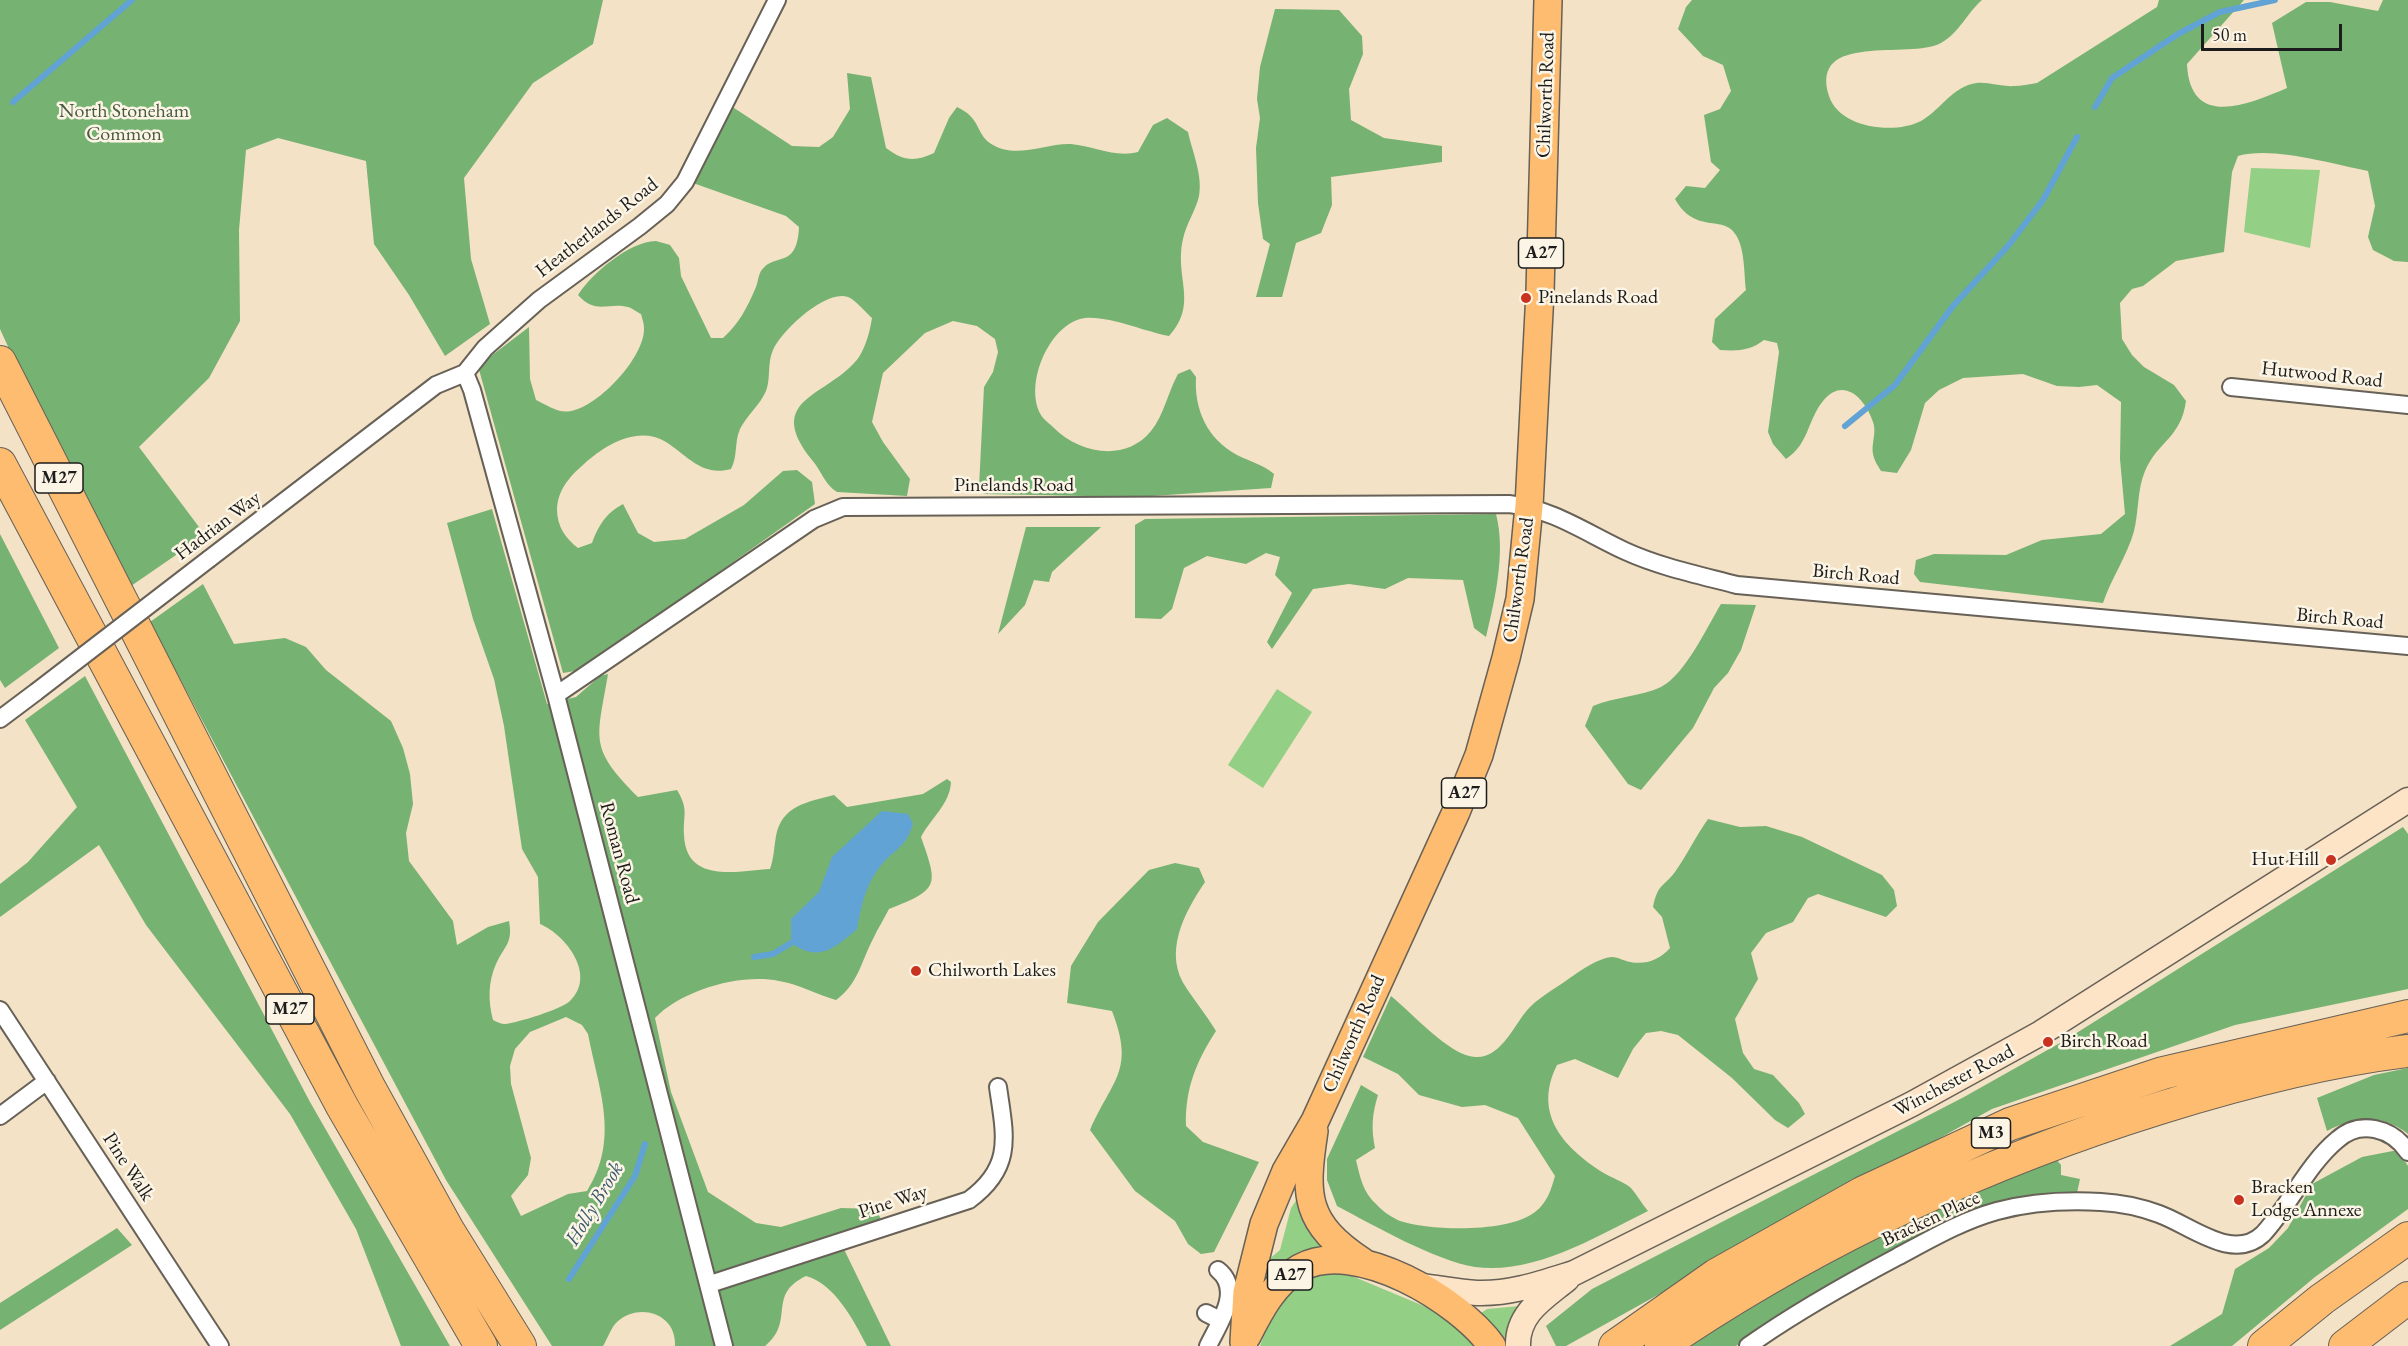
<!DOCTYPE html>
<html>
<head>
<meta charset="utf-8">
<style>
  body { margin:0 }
  #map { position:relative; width:2408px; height:1346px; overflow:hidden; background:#f3e2c5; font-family:"EB Garamond",serif }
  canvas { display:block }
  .scale { position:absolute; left:2201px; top:24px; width:141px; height:27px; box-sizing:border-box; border:3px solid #1c1c1c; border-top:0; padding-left:8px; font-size:18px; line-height:21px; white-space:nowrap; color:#1c1c1c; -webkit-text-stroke:4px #fcf5e5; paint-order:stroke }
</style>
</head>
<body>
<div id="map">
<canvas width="2408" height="1346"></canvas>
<div class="scale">50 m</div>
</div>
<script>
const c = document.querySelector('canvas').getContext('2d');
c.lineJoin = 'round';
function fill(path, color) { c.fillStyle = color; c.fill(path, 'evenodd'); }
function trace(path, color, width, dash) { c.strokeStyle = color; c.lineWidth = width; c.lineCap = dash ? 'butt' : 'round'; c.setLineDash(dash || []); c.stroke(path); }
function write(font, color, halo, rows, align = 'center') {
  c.font = font + ' "EB Garamond",serif'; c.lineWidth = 5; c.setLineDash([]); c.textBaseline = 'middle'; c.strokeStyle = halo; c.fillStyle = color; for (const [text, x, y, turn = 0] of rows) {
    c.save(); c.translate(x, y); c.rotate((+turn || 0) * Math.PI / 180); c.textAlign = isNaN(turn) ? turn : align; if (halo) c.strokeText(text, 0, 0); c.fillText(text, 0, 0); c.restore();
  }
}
fill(new Path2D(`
  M2251,168L2320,170L2310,248L2244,232Z
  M1277,689L1312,712L1263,788L1228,765Z
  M1299,1196L1324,1248L1256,1289L1267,1261L1280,1250L1291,1208Z
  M1323,1272L1352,1276L1443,1314L1476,1346H1260C1274,1307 1283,1288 1323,1272Z
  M1520,1306L1509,1326V1342L1481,1313L1487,1309Z`), '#93cf84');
fill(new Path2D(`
  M0,0H603L593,44L533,83L464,178L471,259L490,324L445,356L409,295L374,244L366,161L278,138L246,150L239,230L240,321L209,378L139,447L205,535L131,586L38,412L0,329Z
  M1692,0H1982C1967,13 1959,33 1941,43C1909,60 1809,31 1829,96C1839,128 1894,135 1921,121C1941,110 1952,86 1977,83C1989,82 2002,87 2014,86C2021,86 2029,84 2037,83L2157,7L2159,0H2244L2187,64C2190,130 2249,104 2287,88L2272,23L2306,2H2330L2378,11L2383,0H2408V262L2394,261L2373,250L2368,237L2375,206L2368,171C2331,164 2273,146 2238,156L2232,172L2224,252L2176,261L2143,286L2132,289L2120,303L2122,339L2132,355L2144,367L2174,385L2186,401C2181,438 2158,441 2145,471C2137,490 2139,511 2134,531C2128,554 2111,579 2103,603L1920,582L1914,574L1916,560L1934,554L2006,555L2042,540L2101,534L2125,514L2120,459L2121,402L2097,385L2079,387L2057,386L2023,374L1963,378L1939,390L1925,403L1911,450L1897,473L1881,471C1878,466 1874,460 1873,454C1871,444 1877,432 1873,422C1866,400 1844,375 1823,401C1807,421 1809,444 1786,459L1773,444L1768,432L1779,352L1777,343L1764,340C1750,351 1738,351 1720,350L1712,342L1715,319L1746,290C1744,274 1745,249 1736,235C1724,214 1695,235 1675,199L1686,186L1705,188L1720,170L1711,162L1704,115L1720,109L1731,91L1723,65L1703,56L1678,29L1686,7Z
  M1275,9L1339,10L1362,36L1363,54L1349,89L1351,120L1384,138L1442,146V162L1331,177L1332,205L1321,233L1296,243L1282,297H1256L1270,244L1263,239L1258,203L1256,148L1260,118L1257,99L1260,67Z
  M847,73L871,77L886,148C903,161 915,162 934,153L949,118L957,107C982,118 975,135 993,145C1017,159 1046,143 1071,144C1094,146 1115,158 1138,152L1153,125L1167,118L1188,132C1192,151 1203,175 1199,196C1196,210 1186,224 1183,239C1174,278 1199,303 1169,336C1145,332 1103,313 1080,319C1048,328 1024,385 1041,415C1043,419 1050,424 1054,428C1079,453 1125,463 1151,431C1164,415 1168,392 1178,374L1190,369L1196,377C1194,409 1207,439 1237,455C1251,462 1262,464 1274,474L1271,488L1137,497L984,494L979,487L984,387L993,372L998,352L995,339L977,326L953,321L925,333L883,373L872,422L883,442L910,479L907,496L837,492C825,485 821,470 812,460C762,397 830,397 859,357C866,346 870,331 872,318C865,312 856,300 848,297C826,289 781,331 773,350C767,363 771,378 766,391C760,405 747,415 740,429C734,443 738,456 731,469C702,477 688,456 666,442C638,425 605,445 584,464C569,477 558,490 557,509C557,526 565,538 578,548L592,543C599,525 605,514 623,504L638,533L654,542L685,539L744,505L783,471L797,470L812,482L815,504L581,670L563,673L478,366L529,327L530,379L536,400C547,405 559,414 571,411C599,406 645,357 644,328C644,323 642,318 641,314C637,312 632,308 628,307C608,302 596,315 578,295C591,274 630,241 656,241C660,242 666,244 670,245L679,258L681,276L711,338H723C739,324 748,306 756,287C758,282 758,277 760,273C773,250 797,272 799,227L786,216L693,183L731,106L792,146L819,147L833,137L850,109Z
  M492,509L547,704L576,697L600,676L608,674C597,740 588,747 638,797L677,790C689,810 683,814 684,835C686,884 737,871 770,869C774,858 774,847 776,836C782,805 808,802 834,795L847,807L923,794L947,779L951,782C950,804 931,818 921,837C938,886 940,889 889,909C884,919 878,928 873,939C861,962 858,984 836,1000C817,995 799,984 779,981C741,973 682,990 655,1018L671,1092L708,1192L756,1223L781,1227L841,1208L875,1209L881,1219L839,1239L891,1346H867C854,1321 835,1284 806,1276C766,1295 796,1321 765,1346H675C677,1314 640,1302 618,1321C611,1327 608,1338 603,1346H552L446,1180L150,622L203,584L234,644L285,638L306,647L326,670L391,721L403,748L410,774L413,804L406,833L409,861L453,921L457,945L488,927L509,921C513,943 505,945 496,964C488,982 488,1001 493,1020C497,1022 501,1024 505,1024C517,1023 562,1009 570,1001C597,975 566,935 540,924L538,877L522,849L504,726L494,679L473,619L447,523ZM566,1017L582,1025L588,1034C599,1091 620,1138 587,1191L568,1194L521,1216L511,1196L528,1175L531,1158L511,1084L510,1066L515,1049L530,1032Z
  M1496,514C1506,552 1495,599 1486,637L1474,628L1463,580L1408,578L1385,589L1349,584L1313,589L1272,649L1267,642L1292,593L1275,575L1280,557L1266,553L1246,564L1207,556L1184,568L1172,609L1161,619L1135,618V525L1145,519Z
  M1026,527H1101L1052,572L1049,582L1034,580L1025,605L998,634Z
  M0,534L59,648L5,688L0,680Z
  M1721,604L1756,605L1741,650L1728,673L1714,688L1693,728L1641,790L1628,784L1585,726L1593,706C1614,697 1643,696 1661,687C1685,675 1707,627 1721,604Z
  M85,676L310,1102L450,1346H401L356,1229L290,1114L146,925L99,845L0,917V884L28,862L77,807L25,720Z
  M1708,819L1740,827L1766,826L1802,837L1882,875L1894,890L1897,906L1886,917L1818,894L1808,898L1793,922L1766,933L1751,953L1758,979L1735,1019L1743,1053L1754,1069L1773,1075L1799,1103L1805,1114L1788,1128L1775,1120L1732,1078L1678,1035L1661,1031L1646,1033L1633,1049L1618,1078L1575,1059L1557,1065C1533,1113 1562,1146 1602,1172C1611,1178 1623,1181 1631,1188C1637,1195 1642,1204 1648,1211C1597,1236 1535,1275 1475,1267C1436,1261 1373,1225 1337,1206L1327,1180V1159L1361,1085L1378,1095C1372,1114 1371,1129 1375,1148L1356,1160C1360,1177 1363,1193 1377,1205C1382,1211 1393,1218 1400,1221C1430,1231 1509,1233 1535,1212C1547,1203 1551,1190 1555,1176L1518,1118L1485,1105L1462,1107L1419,1095L1398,1074L1363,1057L1391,996C1412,1013 1450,1056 1475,1057C1502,1059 1515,1022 1530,1007C1537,1000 1545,995 1552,990C1569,980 1592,959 1612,957C1618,957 1624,961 1630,962C1646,965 1659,960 1670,948L1662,917L1653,907C1658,883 1663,888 1675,872C1687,855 1696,836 1708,819Z
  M2403,827L2408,834V989L2235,1025L1992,1109L1566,1346H1556L1546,1326L1592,1289L1964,1097L2067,1039Z
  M1175,863L1199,868L1205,882C1184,913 1162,954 1187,989C1197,1004 1207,1016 1216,1031C1196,1062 1185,1089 1186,1126L1203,1142L1259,1162L1214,1252L1201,1254L1188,1244L1175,1221L1135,1191L1090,1130C1113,1078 1135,1071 1112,1011L1067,1003L1071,966L1098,922L1149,870Z
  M2408,1068V1134C2381,1113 2355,1117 2327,1131L2317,1098L2374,1075Z
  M2398,1150L2408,1166V1209L2315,1277L2232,1346H2170L2222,1314L2235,1269L2269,1248L2288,1228L2312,1184L2362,1157Z
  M2056,1159L2061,1165V1175L2080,1179L2077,1193L2023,1200L1778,1317L1736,1346H1688L1759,1296L1910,1218Z
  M117,1228L132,1245L0,1330V1303Z`), '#76b272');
fill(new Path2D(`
  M882,811L908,814L913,824C905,850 894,848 879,868C865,886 861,907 857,929C834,948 820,963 791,943V919L819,892L832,857Z`), '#61a3d5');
trace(new Path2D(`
  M13,102L132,0
  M2095,107L2112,78L2178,34L2220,12L2275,0
  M1845,426L1895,385L1953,306L2008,246L2043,200L2077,137
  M754,957L773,954L791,943
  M569,1279L635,1176L645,1144`), '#61a3d5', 6);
const street = new Path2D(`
  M465,373L472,390L556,695L724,1346
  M2231,387L2408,405
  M209,559L436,385L465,373L485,348L539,300L640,226L667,204L685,182L777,0
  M556,695L814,519L843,507L1509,504C1553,509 1586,533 1625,551C1660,567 1699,575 1737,585L2408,646
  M0,719L36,692
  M0,1010L220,1346
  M0,1116L47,1081
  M710,1284L969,1200C1014,1167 1005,1136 998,1087
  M1206,1313L1220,1320
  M1208,1346C1219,1323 1243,1290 1218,1270
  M1748,1346C1796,1312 1846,1284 1897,1257C1929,1240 1961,1221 1997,1211C2031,1202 2066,1200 2101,1202C2120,1203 2140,1207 2159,1214C2190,1225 2233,1263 2263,1234C2289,1206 2308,1164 2337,1140C2360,1119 2392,1128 2408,1152`);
const secondary = new Path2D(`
  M1421,1286C1439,1288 1459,1292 1477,1293C1511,1294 1542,1283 1574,1273L1912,1104L2041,1033L2408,800
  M1518,1346C1517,1313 1544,1298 1567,1279`);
const primary = new Path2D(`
  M1314,1131C1304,1196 1304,1223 1363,1262
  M1247,1336C1260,1310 1274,1283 1300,1268C1356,1237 1460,1301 1492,1346
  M1244,1342L1247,1292L1264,1224L1286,1171L1315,1121L1456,812L1479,755L1506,658L1520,599L1529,506L1540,292L1548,0`);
const highway = new Path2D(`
  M0,362L369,1087L448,1230L520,1346
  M0,464L342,1106L481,1346
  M1615,1346L1716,1275L1862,1193L2010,1124L2163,1073L2408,1016
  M1661,1346C1814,1242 1983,1163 2160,1108C2241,1083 2324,1061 2408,1051
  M2264,1346L2322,1299L2408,1238
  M2345,1346L2408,1298`);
trace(street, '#676157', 20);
trace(secondary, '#676157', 27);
trace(primary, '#676157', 30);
trace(highway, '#676157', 34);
trace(street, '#fff', 16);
trace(secondary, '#fee4c6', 24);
trace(primary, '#fdbc70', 27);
trace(highway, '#fdbc70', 32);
const streetBridge = new Path2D(`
  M36,692L209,559`);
trace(streetBridge, '#676157', 20, []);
trace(streetBridge, '#fff', 16);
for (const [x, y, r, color] of [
  [1526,298,6,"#c8321e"],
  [2331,860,6,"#c8321e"],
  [916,971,6,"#c8321e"],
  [2048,1042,6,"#c8321e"],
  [2239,1200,6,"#c8321e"]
]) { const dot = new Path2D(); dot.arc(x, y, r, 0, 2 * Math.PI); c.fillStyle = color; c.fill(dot); trace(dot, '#fcf5e5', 2); }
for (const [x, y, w] of [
  [1541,253,45],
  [59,478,48],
  [1464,793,45],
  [290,1009,48],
  [1991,1133,39],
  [1290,1275,45]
]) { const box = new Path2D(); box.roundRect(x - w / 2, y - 15, w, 30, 4.5); c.fillStyle = '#fcf5e5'; c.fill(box); trace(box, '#1c1c1c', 1.5); }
write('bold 18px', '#1c1c1c', null, [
  ["A27",1541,253],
  ["M27",59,478],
  ["A27",1464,793],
  ["M27",290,1009],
  ["M3",1991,1133],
  ["A27",1290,1275]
]);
write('20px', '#1c1c1c', '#fcf5e5', [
  ["Chilworth Road",1546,95,-88],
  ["Heatherlands Road",597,228,-38],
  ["Hutwood Road",2322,375,6],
  ["Pinelands Road",1014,486],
  ["Hadrian Way",218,526,-37],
  ["Birch Road",1856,575,5],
  ["Chilworth Road",1519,580,-82],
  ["Birch Road",2340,619,5],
  ["Roman Road",619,853,75],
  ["Chilworth Road",1354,1034,-66],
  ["Winchester Road",1954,1081,-28],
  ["Pine Walk",128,1167,57],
  ["Pine Way",893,1202,-18],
  ["Bracken Place",1931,1219,-25]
]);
write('20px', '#465b40', '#fcf5e5', [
  ["North Stoneham",124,112],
  ["Common",124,135]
]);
write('20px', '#1c1c1c', '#fcf5e5', [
  ["Pinelands Road",1538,298],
  ["Hut Hill",2319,860,"right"],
  ["Chilworth Lakes",928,971],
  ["Birch Road",2060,1042],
  ["Bracken",2251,1188],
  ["Lodge Annexe",2251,1211]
], 'left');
write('italic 21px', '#3b596f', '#fcf5e5', [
  ["Holly Brook",595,1204,-59]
]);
</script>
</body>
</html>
